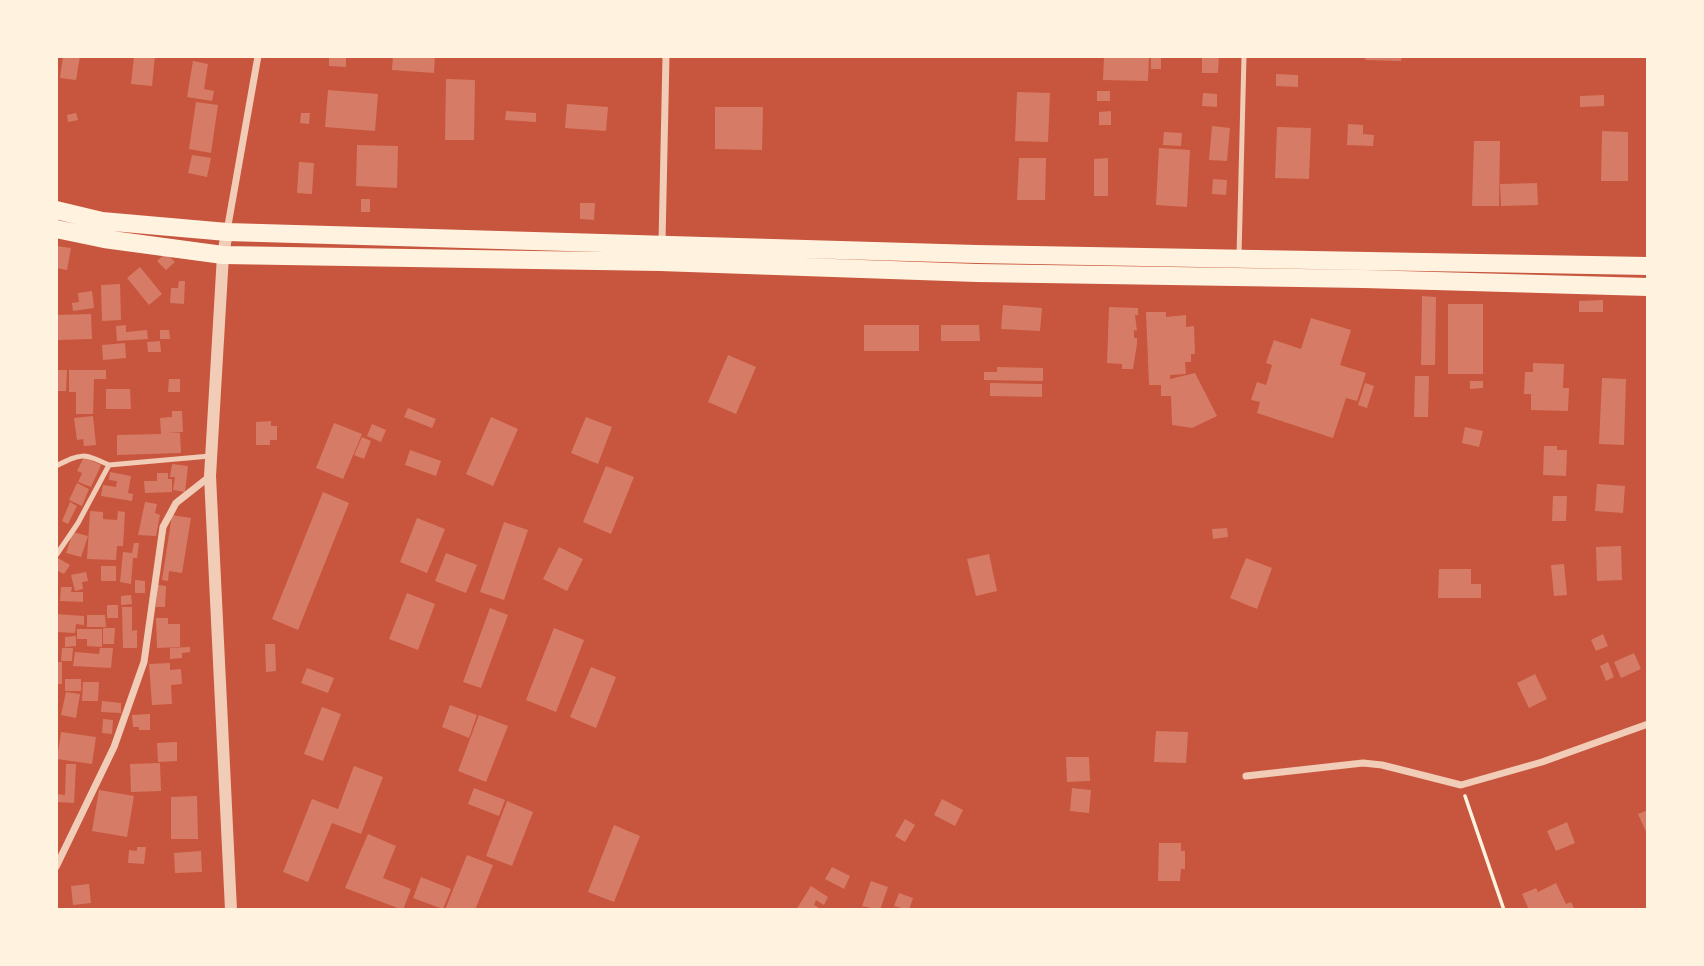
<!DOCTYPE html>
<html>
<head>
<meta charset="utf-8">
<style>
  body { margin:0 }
  #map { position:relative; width:1704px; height:966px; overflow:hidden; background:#c8553d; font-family:Jost,sans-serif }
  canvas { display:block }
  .frame { position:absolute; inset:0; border:58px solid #fff3e0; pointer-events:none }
</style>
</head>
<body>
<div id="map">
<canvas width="1704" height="966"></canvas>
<div class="frame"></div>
</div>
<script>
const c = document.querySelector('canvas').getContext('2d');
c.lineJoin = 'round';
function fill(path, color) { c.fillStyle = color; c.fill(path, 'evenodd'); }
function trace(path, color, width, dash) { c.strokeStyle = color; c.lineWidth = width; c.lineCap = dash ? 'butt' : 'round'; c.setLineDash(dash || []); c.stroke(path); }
fill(new Path2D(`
  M63,56H80L76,80L60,78Z
  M134,56H155L152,86L131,84Z
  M329,56H346V67L329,66Z
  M393,56H435L434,73L392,70Z
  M1104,56H1149L1148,81L1103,80Z
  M1151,56H1161V69H1151Z
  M1202,56H1219L1218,73H1202Z
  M1366,56H1402L1401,61L1365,60Z
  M193,61L208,64L204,89L214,91L212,101L187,97Z
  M1276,74L1298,75V87L1276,86Z
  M446,79L475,80L474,140H445Z
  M328,90L378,94L375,131L325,127Z
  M1097,91H1110V101H1097Z
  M1017,92L1050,93L1048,142L1015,141Z
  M1203,93L1217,94V107L1202,106Z
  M1604,95V106L1580,107V96Z
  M196,102L218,105L211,153L189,149Z
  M567,104L608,107L606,131L565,128Z
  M715,107H763L762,150L715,149Z
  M506,111L536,113V122L505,120Z
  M1111,111V125H1099V112Z
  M76,113L78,120L68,122L67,115Z
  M301,113H310L309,124L300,123Z
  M1348,124L1363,125V134L1374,135L1373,146L1347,145Z
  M1212,126L1230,128L1227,161L1209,160Z
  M1277,127L1311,128L1309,179L1275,178Z
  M1602,131L1628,132V181H1601Z
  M1164,132L1182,133L1181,146L1163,145Z
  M1474,141H1500L1499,206H1472Z
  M357,145L398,146L397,188L356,186Z
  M1159,148L1190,150L1187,207L1156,205Z
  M192,155L211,158L207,177L188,173Z
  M1019,158H1046L1045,200H1017Z
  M1108,158V196H1094V159Z
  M299,162L314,163L312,194L297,193Z
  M1213,179L1227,180L1226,195L1212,194Z
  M1537,183L1538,205L1501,206L1500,184Z
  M361,199H370V212H361Z
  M580,203H595L594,220L580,219Z
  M56,246L71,248L67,270L56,268Z
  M166,253L175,262L166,270L157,261Z
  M140,267L162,294L149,305L127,278Z
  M179,281H185L184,304L170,303L171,288H178Z
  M120,284L121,320L102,321L101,285Z
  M92,291L94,308L73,311L72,303L79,302L78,293Z
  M1422,296L1436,297L1435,365H1421Z
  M1603,300V312H1579V301Z
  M1448,304H1483V374H1448Z
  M1003,305L1042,308L1040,331L1001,329Z
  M1109,307L1138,308V315H1135L1137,331L1134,330V338H1137V344L1133,369H1122V364L1107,363Z
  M1146,312H1166V317L1186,315V327L1194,326L1195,354H1191V362H1185L1186,374L1170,375V379L1195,373L1217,416L1192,428L1172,425L1171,396H1161V385H1149Z
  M91,314L92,339L57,340L56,315Z
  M1311,318L1351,330L1340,365L1366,373L1357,401L1346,398L1333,438L1257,413L1260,402L1251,400L1257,382L1266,385L1272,365L1266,363L1274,340L1301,349Z
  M126,325V332L147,330L148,339L117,341L116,326Z
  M864,325H919V351H864Z
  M941,325H979L980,341H941Z
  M160,330H169L170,339H160Z
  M160,341L161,352H148L147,342Z
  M125,343L126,358L103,360L102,345Z
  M728,355L756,367L736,414L708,402Z
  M1533,363L1564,364L1563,388H1569L1568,411L1531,410V394H1524L1525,372H1533Z
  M997,367L1043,368V381L984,380V372H997Z
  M56,370H67L66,391H56Z
  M69,370H106V379H94L93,414H76V392H69Z
  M1415,376H1429L1428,417H1414Z
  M1602,378L1626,379L1624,445L1599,444Z
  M169,379H180V392H168Z
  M1470,381H1483V388L1470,389Z
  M990,383L1042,384V397L990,396Z
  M1365,383L1374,386L1367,408L1358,405Z
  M106,389H130L131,409H106Z
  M408,408L436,419L432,428L404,417Z
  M172,411H182L183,432L167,433H180L181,453L117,455V435L161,434L160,418L172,417Z
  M93,416L96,445L84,446L83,439L77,440L74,418Z
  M491,417L518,429L493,486L466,474Z
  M586,417L612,427L598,464L571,453Z
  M271,421V426H277V440H270V445H256V422Z
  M334,423L362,434L343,479L316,468Z
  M372,424L386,430L381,442L367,436Z
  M1465,427L1483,431L1479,447L1462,443Z
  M362,437L371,441L364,459L354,455Z
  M1544,446H1557V450H1567L1566,476L1543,475Z
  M410,450L441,461L436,476L405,465Z
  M84,457L101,465L91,487L78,482L82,473L77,471Z
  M172,464L188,466L185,492L173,490L175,477H170Z
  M606,466L634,477L611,534L583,522Z
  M110,472L131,476L128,493L133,494L132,501L101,496L103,485L116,487L117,481L109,480Z
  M157,473H168V479H172V492L145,493L144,481H157Z
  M77,483L89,489L82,506L69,500Z
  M1597,484L1625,486L1623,513L1595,511Z
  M323,492L349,503L298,630L272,619Z
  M1553,496H1567L1566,521H1552Z
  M70,502L77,506L68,524L62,521Z
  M145,502L157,504L155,513L160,515L156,536L138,535Z
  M90,511L103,512V519L117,520L118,511L125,512L123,546H117L116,560L87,559Z
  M172,515L191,518L182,573L169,571L168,581L162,580Z
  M417,518L445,529L427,573L400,562Z
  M504,522L528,530L504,600L480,592Z
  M1227,528L1228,537L1213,539L1212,529Z
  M73,532L88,536L81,557L66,553Z
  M134,543H139L137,558H133L131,584L120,582L123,552L132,553Z
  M1621,546L1622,580L1597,581L1596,547Z
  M559,547L583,559L567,591L543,579Z
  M446,553L477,565L466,593L435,581Z
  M989,554L997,591L976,596L967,559Z
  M56,557L70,565L64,574L56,570Z
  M1246,558L1272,568L1257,609L1230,598Z
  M1564,564L1567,595L1554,596L1551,565Z
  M101,566H116V581H101Z
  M1439,569H1471V584H1481V598H1438Z
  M86,572L88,581L82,582L83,589L75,591L71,575Z
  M135,580L145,581V593H135Z
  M158,585L166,586L165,607H156Z
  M61,587H72L71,592H83V602L60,601Z
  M407,593L435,604L418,650L389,639Z
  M131,595L132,604L121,605V596Z
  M107,605H118V618H107Z
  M122,607H132V631L137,630V648H123Z
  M490,608L508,615L481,688L463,682Z
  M56,614L84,616V625L76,624L75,633L56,632Z
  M87,615H105L106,627H87Z
  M156,618H168V624H180V647L157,648Z
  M103,628H115L114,644H103Z
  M554,628L584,640L556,712L526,700Z
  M77,629H102V647L87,646V639H77Z
  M1603,634L1608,646L1596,651L1591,640Z
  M76,636V646L65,647V637Z
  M265,644H275L276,671L266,672Z
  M190,647V652L182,653V658L170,659V648Z
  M62,648H73L72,661H61Z
  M100,648H113L111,668L73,666L75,652L99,654Z
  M1634,653L1641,669L1621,678L1614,662Z
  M56,662H62V684H56Z
  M1608,662L1614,677L1606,681L1600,666Z
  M170,663V670L181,669L182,684L171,685L172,704L152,705L149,664Z
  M591,667L616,677L596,728L570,717Z
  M307,668L334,678L328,693L301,683Z
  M1535,674L1547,699L1529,708L1517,683Z
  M65,679H81V691H65Z
  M83,682H99L98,701H82Z
  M66,692L80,694L76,718L61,715Z
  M102,701L121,703V713L101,712Z
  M450,705L477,715L469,738L442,727Z
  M322,707L341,714L323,761L304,754Z
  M150,714V730H139V727H133L132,715Z
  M479,715L508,726L486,782L458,771Z
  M103,719L113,720L112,734L102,733Z
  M1156,731L1188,732L1186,763L1154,762Z
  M61,732L96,737L92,764L57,759Z
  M177,742V761L158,762L157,743Z
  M1066,757H1089L1090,781L1067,782Z
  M160,763L161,791L131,792L130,764Z
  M66,764H76L74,803L56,802V794L65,795Z
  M354,766L383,777L361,834L332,823L308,882L283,872L312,799L338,809Z
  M474,788L505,800L499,816L468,804Z
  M1072,788L1091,790L1089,813L1070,811Z
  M99,790L134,796L127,837L92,831Z
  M197,796L198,839H171V797Z
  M942,799L963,810L955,826L934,815Z
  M507,801L533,812L512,866L486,856Z
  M1648,810V836L1638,814Z
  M905,819L915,825L905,842L895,836Z
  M1567,822L1575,843L1556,851L1547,831Z
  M614,825L640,836L614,902L588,892Z
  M368,834L396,846L383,878L411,889L403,910L345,888Z
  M1159,843H1181V851H1185V869H1181L1180,881H1158Z
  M137,847H146L144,864L128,863L129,850L137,851Z
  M201,851L202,872L175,873L174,853Z
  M467,855L493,865L475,910H445Z
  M832,867L850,876L844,889L825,879Z
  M421,877L451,889L443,909L413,898Z
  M871,881L888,887L880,910L862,906Z
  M1556,883L1566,904L1571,902L1575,910H1529L1522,894L1536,888L1538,892Z
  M89,884L91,903L73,905L71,886Z
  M811,886L828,897L824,905L816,900L814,905L823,910H796Z
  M899,893L913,898L909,910L894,906Z`), '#d67c66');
trace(new Path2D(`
  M1465,796L1504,910`), '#fff3e0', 3.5);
trace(new Path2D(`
  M1239,256L1244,56
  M109,465L210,456
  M56,466C82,453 83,453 109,465L78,523L57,554`), '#f1ccb7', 5);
trace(new Path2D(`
  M227,231L258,56
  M662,242L666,56
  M1246,776L1363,763L1382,765L1461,785L1542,762L1648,724
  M56,867L114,747L144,662L163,527L176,503L209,477`), '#f1ccb7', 7);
trace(new Path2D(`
  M227,232L223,255L210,476L231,910`), '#f1ccb7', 12);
trace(new Path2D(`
  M56,210L102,221L227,232L976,254L1648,266
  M56,229L104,239L223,255L660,262L977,273L1364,279L1648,287`), '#fff3e0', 18);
</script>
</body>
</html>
